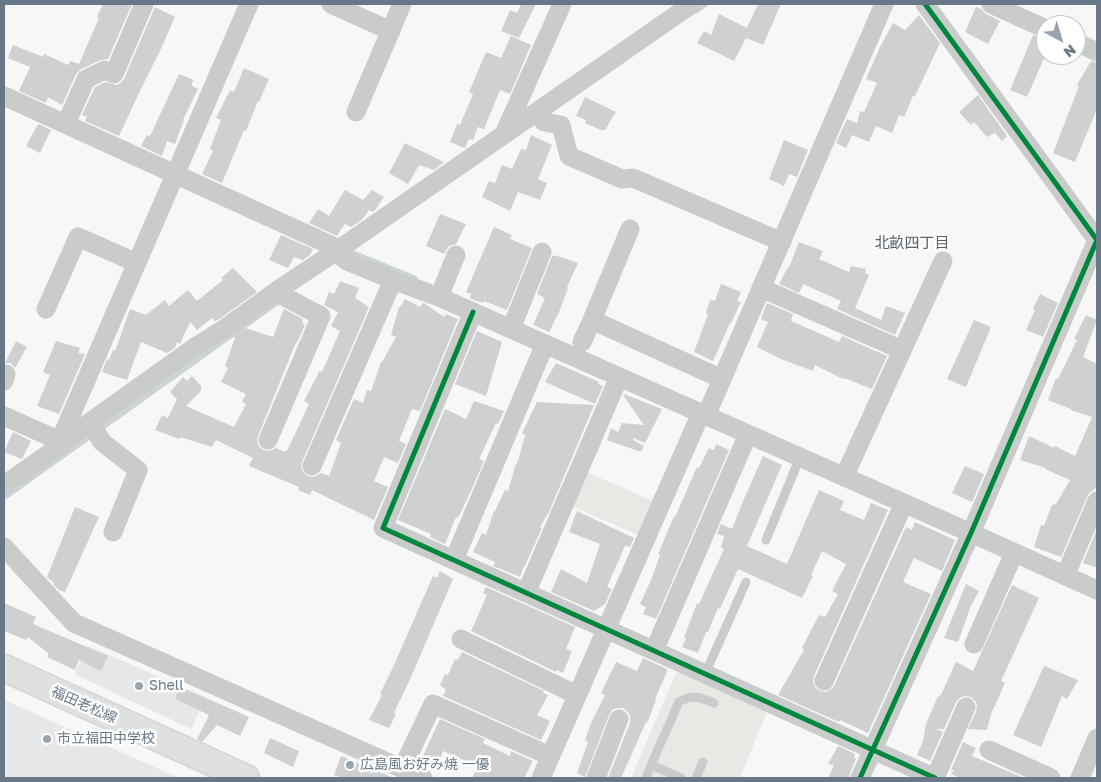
<!DOCTYPE html>
<html>
<head>
<meta charset="utf-8">
<style>
  body { margin:0 }
  #map { position:relative; width:1101px; height:782px; overflow:hidden; background:#f7f7f7; font-family:"Golos Text",sans-serif }
  canvas { display:block }
  .frame { position:absolute; inset:0; border:5px solid #687886; pointer-events:none }
  .north { position:absolute; left:1036px; top:15px; width:50px; height:50px; box-sizing:border-box; background:#fff; border:1px solid #c3c9cf; border-radius:50%; rotate:141deg; font-size:14px; font-weight:700; line-height:20px; text-align:center; color:#687886 }
  .north::after { content:''; display:block; margin:auto; width:18px; height:22px; background:#9aa4ae; clip-path:polygon(50% 0,100% 100%,50% 72%,0 100%) }
</style>
</head>
<body>
<div id="map">
<canvas width="1101" height="782"></canvas>
<div class="frame"></div>
<div class="north">N</div>
</div>
<script>
const c = document.querySelector('canvas').getContext('2d');
c.lineJoin = 'round';
function fill(path, color) { c.fillStyle = color; c.fill(path, 'evenodd'); }
function trace(path, color, width, dash) { c.strokeStyle = color; c.lineWidth = width; c.lineCap = dash ? 'butt' : 'round'; c.setLineDash(dash || []); c.stroke(path); }
function write(font, color, halo, rows, align = 'center') {
  c.font = font + ' "Golos Text","Noto Sans JP",sans-serif'; c.lineWidth = 5; c.setLineDash([]); c.textBaseline = 'middle'; c.strokeStyle = halo; c.fillStyle = color; for (const [text, x, y, turn = 0] of rows) {
    c.save(); c.translate(x, y); c.rotate((+turn || 0) * Math.PI / 180); c.textAlign = isNaN(turn) ? turn : align; if (halo) c.strokeText(text, 0, 0); c.fillText(text, 0, 0); c.restore();
  }
}
fill(new Path2D(`
  M88,646L206,697L191,729L74,674Z
  M4,700L179,778H4Z`), '#e6e7e8');
fill(new Path2D(`
  M584,471L653,501L638,535L569,505Z
  M679,666L768,709L740,778H631Z`), '#e6e9e4');
trace(new Path2D(`
  M696,11L706,4
  M349,251L415,278
  M4,498L281,300`), '#cdd4d8', 5);
fill(new Path2D(`
  M103,4H132L108,59L101,60L81,69L76,74L62,105L48,97L46,103L19,91L30,67L8,58L13,45L43,57L44,54L68,65L70,61L79,64L99,18L97,17Z
  M521,4H536L519,38L501,31L510,10L517,13Z
  M758,4H781L763,45L746,38L734,61L697,43L704,31L711,35L719,14L747,28Z
  M155,7L175,17L160,51L140,91L119,136L85,121L87,117L82,115L95,87L105,82L116,85L121,83L124,79Z
  M976,7L981,9L986,14L1000,21L988,44L965,32Z
  M919,15L940,43L915,96H913L904,117L899,115L892,133L876,126L869,142L852,135L846,148L836,143L847,119L857,123L860,111L864,112L877,83L866,79L880,47L893,23L905,30Z
  M1033,35L1046,40V54L1027,97L1010,90Z
  M511,36L531,45L510,94L500,90L484,129L478,127L473,140L469,139L465,148L450,142L457,124L460,125L473,94L469,92L486,52L501,58Z
  M1091,61L1097,63V109L1075,162L1053,153L1079,86L1077,85Z
  M244,68L269,79L259,102L258,101L246,131L244,130L222,183L202,174L213,151L210,149L221,120L216,118L230,90L234,92Z
  M179,74L194,80L191,85L198,89L183,120H184L175,144L167,141L162,156L141,146L147,135L150,136Z
  M978,95L1007,136L1002,141L995,133L987,137L974,122L971,125L959,112Z
  M585,97L616,112L605,130H601L585,123L586,120L576,116Z
  M38,124L51,130L40,153L26,146Z
  M531,135L552,145L538,179L547,183L540,200L518,192L510,211L482,197L489,181L495,183L502,165L512,169L521,149L526,150Z
  M784,140L808,150L797,177L789,174L784,186L769,179Z
  M405,143L444,162L434,170L419,165L408,184L389,173Z
  M345,190L363,200L372,190L384,197L375,210L373,212L369,210L362,220L351,227L345,224L337,236L309,223L318,209L329,216Z
  M440,214L466,224L456,244L449,246L444,254L426,246Z
  M494,227L512,235L510,239L532,248L507,310L484,301L483,303L471,299L470,298L471,294L466,292Z
  M281,235L313,249L309,256L303,260L294,257L288,268L269,260Z
  M799,242L823,251L819,259L849,272L851,266L866,269L865,273L869,275L855,308L881,320L886,306L905,313L895,335L837,309L841,301L803,284L799,293L779,284L788,267H789Z
  M554,255L578,263L567,287L568,288L559,312L549,332L533,325L545,298L537,294L552,256H554Z
  M233,268L257,292L218,320L215,321L212,318L197,330L190,322L180,344L177,342L175,348L167,353L141,342L127,380L102,372L107,359L109,360L113,350L115,351L130,309L146,315L165,300L169,306L188,290L197,301L223,280L221,278Z
  M340,281L359,288L355,298L369,307L302,462L301,467L303,472L308,476L314,477L318,475L321,473L329,476L341,443L336,440L354,399L363,403L367,390L371,391L381,362H382L396,337L391,335L399,307H400L405,299L420,307L423,303H424L444,317L446,314L458,319L420,411L412,409L399,441L406,444L398,463L384,457L374,481L388,487L374,520L312,490L310,495L298,490L299,487L249,466L253,458L216,440L212,447L180,437L179,439L155,430L162,415L168,418L177,399L170,392L183,377L187,381L192,376L201,386V391L186,406L234,427L246,404L242,402L246,394L221,382L228,368L225,366L235,338L233,336L245,328L273,337L284,309L303,319L302,322L305,325L297,343L296,342L258,436L257,441L259,447L264,450L270,451L276,448L285,452L286,450L287,451L309,404L304,401L316,378L319,371L322,372L340,331L331,326L338,312L324,305L329,292L334,294Z
  M721,284L741,292L737,301L741,302L731,323H730L713,361L694,352L708,314L706,313L710,300L715,301Z
  M1040,294L1058,303L1043,337L1026,330L1035,310L1033,309Z
  M767,303L793,314L791,321L839,342L842,336L887,356L872,389L844,378L843,379L815,365L813,371L781,359L757,347L768,322L761,319Z
  M1086,315L1097,320L1083,357L1097,364V484L1094,490L1090,492L1087,497L1061,557L1034,547L1041,525L1044,526L1052,505L1056,504L1070,480L1045,469L1046,468L1020,460L1029,436L1054,448L1055,446L1075,456L1092,417L1071,410V409L1048,400L1056,378L1058,379L1077,340L1074,339Z
  M974,320L991,327L966,387L947,379Z
  M477,331L502,342L486,396L455,384Z
  M16,341L27,347L15,368L10,363H5Z
  M56,341L80,348L78,353L85,354L59,414L37,406L50,375L43,372Z
  M556,363L599,382L598,384L603,386L595,404L545,382Z
  M624,394L662,409L645,443L633,438V440L644,446L641,452L607,440L611,428L618,432L622,423L644,425L623,395Z
  M474,401L504,411L498,424L496,423L479,459L484,461L469,495L458,518L456,517L445,544L430,537L431,534L398,520L445,409L466,419Z
  M537,402L594,405L549,512L540,527L542,528L524,568H523L520,577L493,566L495,562L473,552L482,533L486,535L494,511H495L505,490L508,491L516,463L517,464L525,435L522,433Z
  M13,432L31,441L22,459L4,452Z
  M716,444L729,450L656,619L643,614L646,607L640,604L651,580L660,555L658,554L674,516L675,517L697,467L699,468L709,448L714,450Z
  M763,456L782,465L747,546L787,564L819,490L844,501L840,510L864,520L871,503L888,510L814,676L813,682L815,687L820,691L825,692L830,690L834,686L906,527L912,530L915,522L955,540L942,571L914,558L903,582L931,594L868,733L840,720L839,722L778,695L804,650L802,648L819,615L825,617L838,594L832,591L846,564L822,551L811,575L813,576L802,598L738,569L720,609L718,608L708,632H706L698,653L682,647L686,639L684,638L697,603L699,604L724,549L721,548L724,536L717,534L721,524L732,529L744,499Z
  M965,466L984,474L972,502L952,493Z
  M75,507L99,517L65,592L59,590L53,584L54,583L47,577Z
  M577,511L634,538L630,547L625,546L607,587L612,589L605,604L594,611L551,592L561,569L587,583L600,544L569,532Z
  M1097,529V568L1083,563Z
  M440,571L453,579L411,677L394,713L396,714L389,728L369,720L382,695L380,694L394,665L433,576L437,578Z
  M966,584L979,591L970,608L958,642L944,638Z
  M1012,585L1039,598L1001,681L1005,683L991,714L987,730L968,729L976,712L977,705L975,701L971,697L964,696L960,698L956,702L944,729H936L943,732L930,761L917,755L923,741L926,724L938,696L940,697L956,662L973,671Z
  M486,587L575,627L566,649L572,651L563,673L557,670L556,672L471,631L487,595L483,593Z
  M4,603L36,617L33,624L108,656L101,671L79,660L75,670L47,657L49,654L28,637L26,640L4,631Z
  M462,652L544,691L543,693L548,695L537,715L550,721L541,740L443,696L446,690L440,685L445,674L448,675L455,659L458,660Z
  M643,658L667,669V672L655,699L656,700L647,723L646,722L621,778H608L630,723V717L628,712L623,708H617L612,710L609,715L585,777L577,773L588,742L585,740L591,723L605,695L601,693L616,662L637,671Z
  M1044,666L1078,680L1067,699L1062,696L1041,747L1013,735Z
  M179,687L220,704L249,717L240,736L217,725L202,742L197,739L209,715L175,699Z
  M440,719L485,739L483,743L510,756L511,751L533,761L524,778H472L478,766L443,751L436,769L420,762Z
  M270,738L299,751L293,767L264,753Z
  M963,742L976,748L972,756L1024,778H960L951,774L954,770H951Z
  M838,746L855,754L854,757L856,759L850,773L849,778H828L834,765L828,764Z
  M341,756L394,778H342L334,775Z`), '#ced0d1');
const secondary = new Path2D(`
  M4,668L246,778`);
trace(secondary, '#d4d5d6', 29);
trace(new Path2D(`
  M766,540L800,457
  M705,674L746,582
  M646,778L651,765
  M681,778L651,765L679,702C692,694 700,697 714,703
  M696,778L703,762`), '#cacccc', 9);
trace(new Path2D(`
  M331,4L391,31
  M991,4L1046,29
  M1076,42L1097,52
  M4,96L339,249
  M356,112L402,4
  M537,112L544,122L561,125L569,156L622,179L633,178L782,242
  M66,124L86,79L105,70L114,74L144,4
  M504,134L562,4
  M630,229L592,320L722,379
  M335,252L347,261L393,280L439,297L971,533L1097,590
  M761,288L902,350
  M439,297L456,255
  M46,309L78,237L137,263
  M473,312L383,528L935,778
  M511,329L542,252
  M582,342L592,320
  M4,381L6,374
  M4,416L60,441
  M706,416L884,4
  M90,422L102,442L138,470L113,532
  M268,440L321,316L283,296L278,290
  M58,445L249,4
  M312,466L393,280
  M844,477L943,261
  M4,485L58,447L90,422L198,345L224,329L278,290L335,252L692,4
  M4,547L74,623L423,778
  M454,560L545,344
  M1065,576L1097,501
  M526,593L619,377
  M461,639L577,695
  M974,644L1014,553
  M654,651L748,434
  M824,681L904,503
  M989,750L1051,778
  M402,769L433,704L550,756
  M541,778L701,413
  M596,778L619,719
  M860,778L971,533L1097,240L925,4
  M935,778L966,707
  M1080,778L1097,738`), '#cacccc', 19);
trace(secondary, '#dfe0e0', 26);
trace(new Path2D(`
  M473,312L383,528L935,778
  M860,778L971,533L1097,240L925,4`), '#00873e', 5);
for (const [x, y, r, color] of [
  [139,686,5,"#9aa4ae"],
  [47,739,5,"#9aa4ae"],
  [350,765,5,"#9aa4ae"]
]) { const dot = new Path2D(); dot.arc(x, y, r, 0, 2 * Math.PI); c.fillStyle = color; c.fill(dot); trace(dot, '#fff', 2); }
write('14px', '#687886', '#fff', [
  ["Shell",149,686],
  ["市立福田中学校",57,739],
  ["広島風お好み焼 一優",360,765]
], 'left');
write('14px', '#687886', '#fff', [
  ["福田老松線",84,705,24]
]);
write('15px', '#56616b', '#fff', [
  ["北畝四丁目",912,243]
]);
</script>
</body>
</html>
